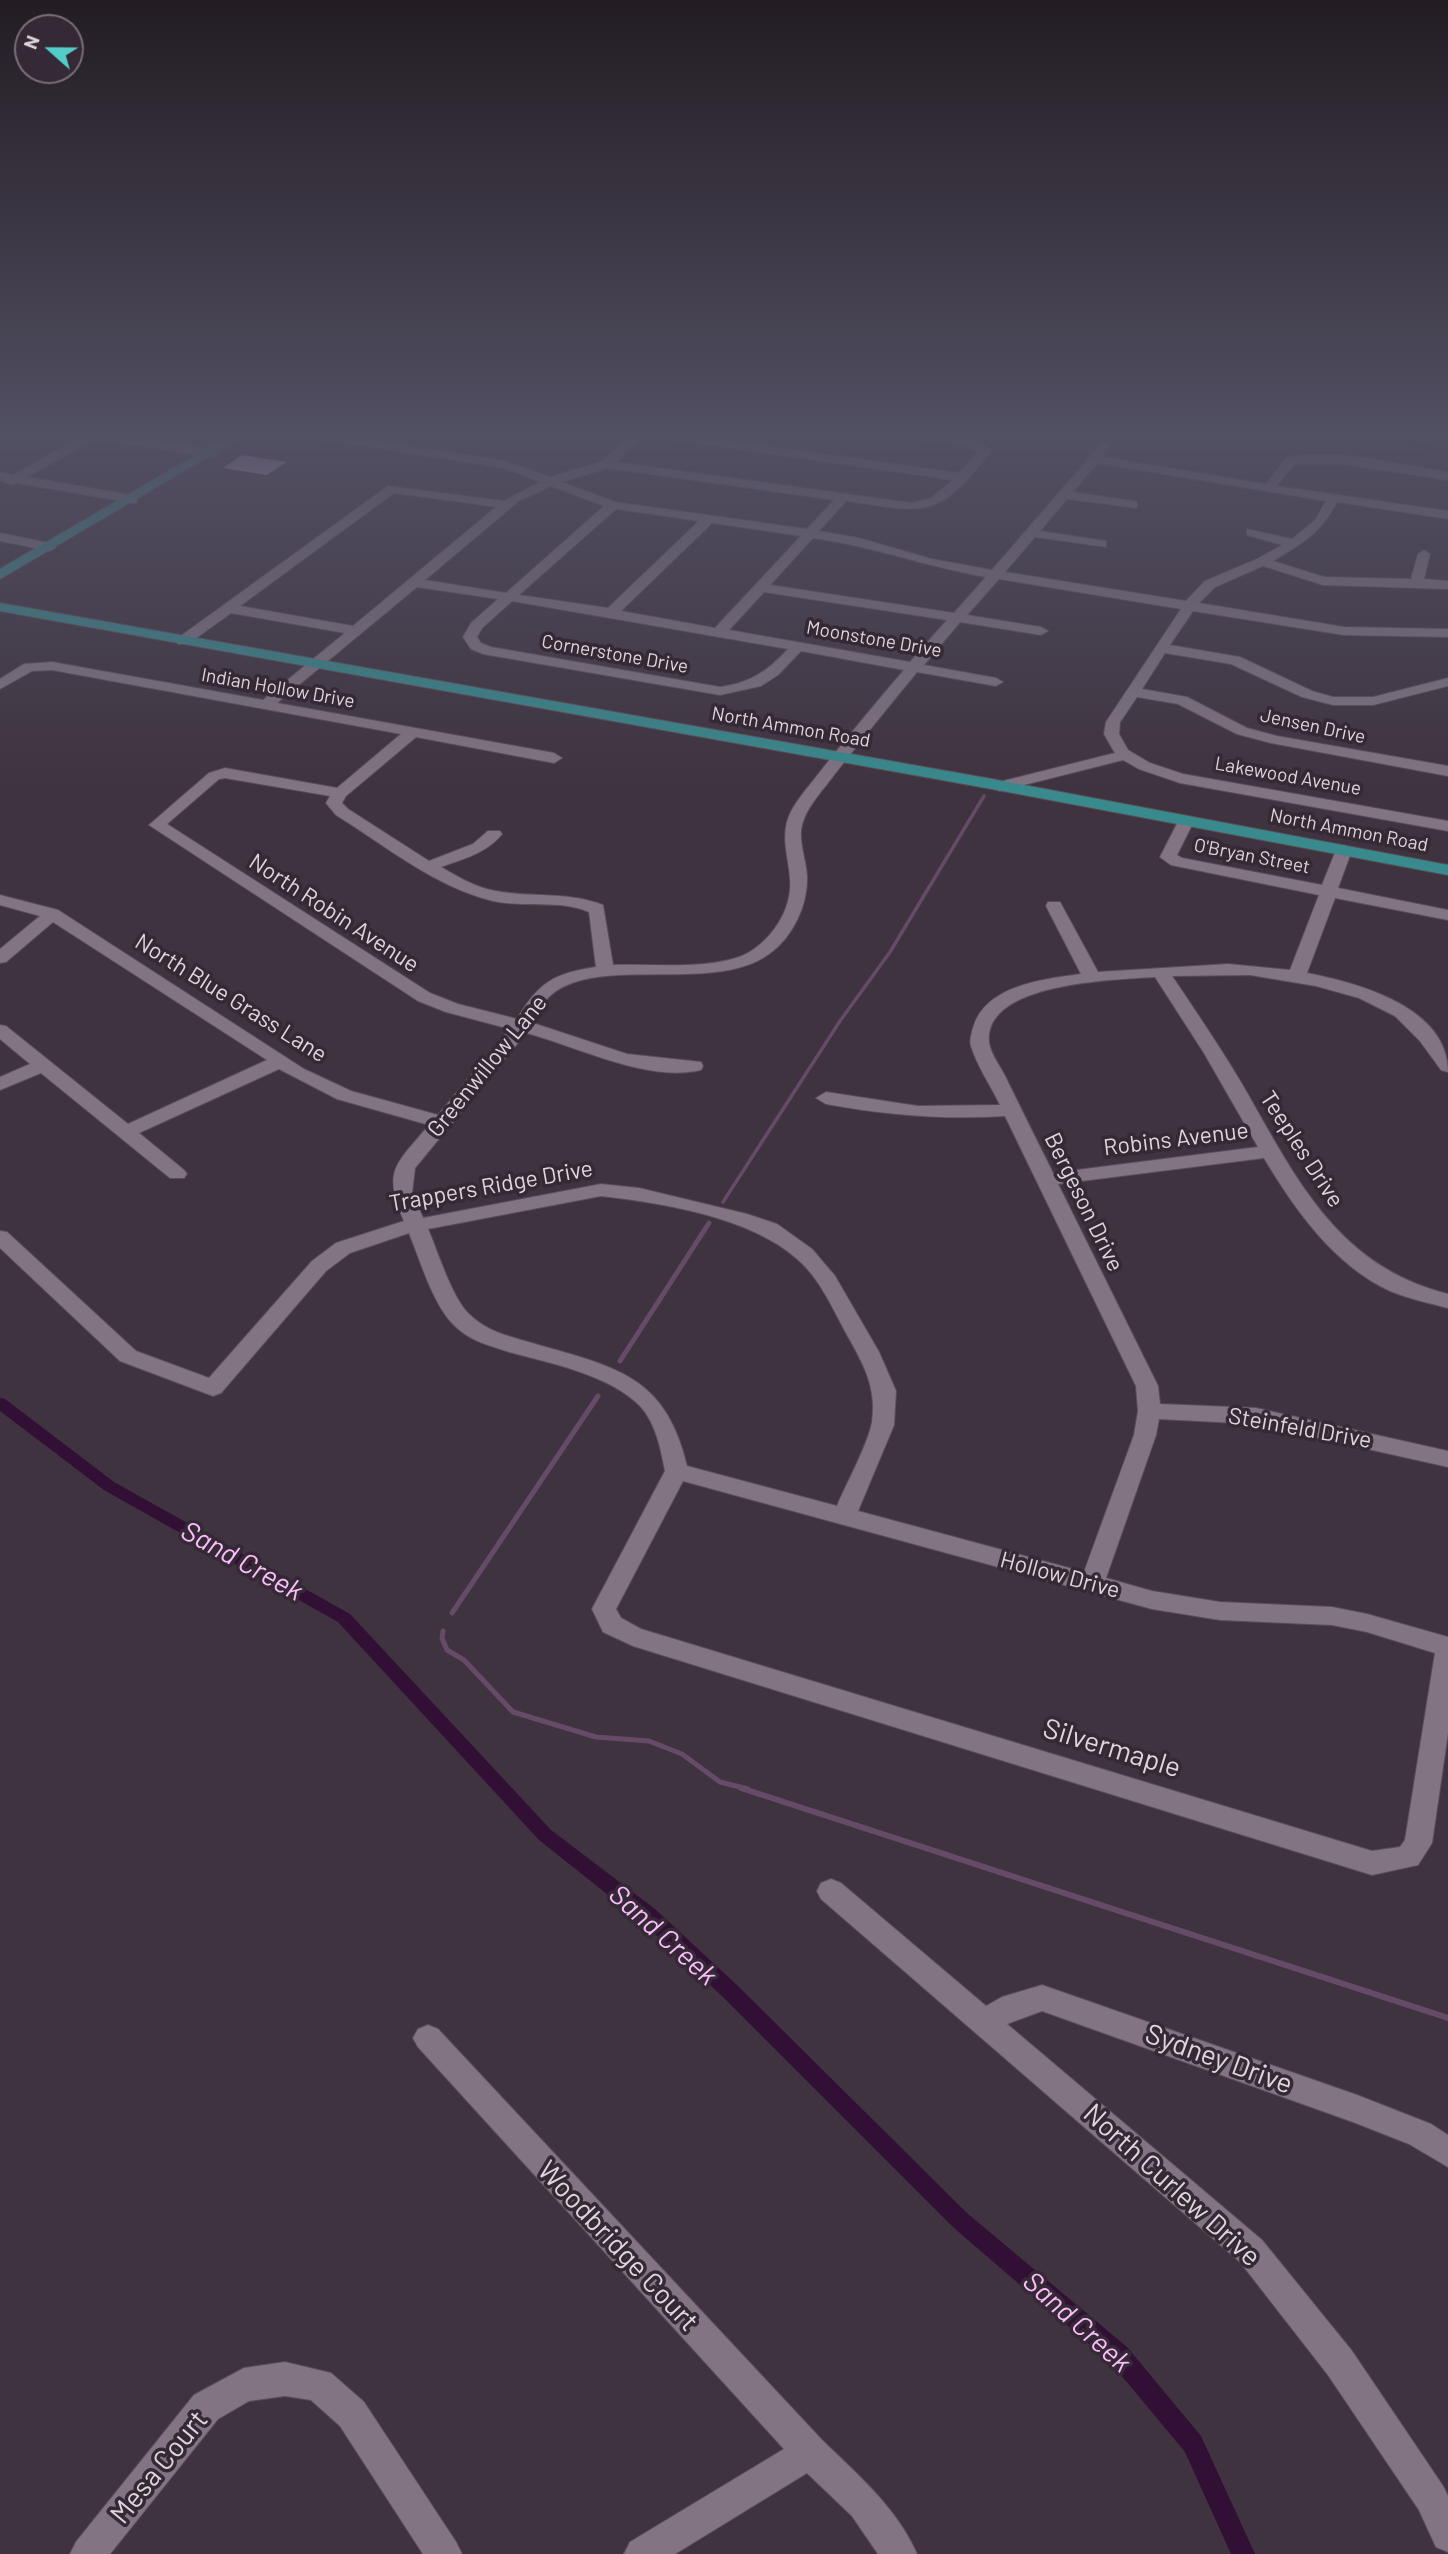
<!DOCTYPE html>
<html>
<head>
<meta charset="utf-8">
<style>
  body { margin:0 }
  #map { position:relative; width:1448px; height:2554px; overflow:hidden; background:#3f333f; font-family:Barlow,sans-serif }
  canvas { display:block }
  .north { position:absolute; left:14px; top:14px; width:70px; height:70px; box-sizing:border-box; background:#342935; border:2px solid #786e78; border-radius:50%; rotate:291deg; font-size:19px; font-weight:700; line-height:28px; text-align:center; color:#ddd6dd }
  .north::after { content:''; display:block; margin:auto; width:24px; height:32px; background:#53cdc9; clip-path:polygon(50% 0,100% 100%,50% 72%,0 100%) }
</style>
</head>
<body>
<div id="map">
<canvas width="1448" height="2554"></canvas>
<div class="north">N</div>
</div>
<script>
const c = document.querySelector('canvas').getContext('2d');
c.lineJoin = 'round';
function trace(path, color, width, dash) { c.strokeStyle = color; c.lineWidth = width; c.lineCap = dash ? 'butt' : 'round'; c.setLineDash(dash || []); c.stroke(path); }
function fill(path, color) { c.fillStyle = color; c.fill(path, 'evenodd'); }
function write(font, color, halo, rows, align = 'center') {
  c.font = font + ' Barlow,sans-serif'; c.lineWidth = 7; c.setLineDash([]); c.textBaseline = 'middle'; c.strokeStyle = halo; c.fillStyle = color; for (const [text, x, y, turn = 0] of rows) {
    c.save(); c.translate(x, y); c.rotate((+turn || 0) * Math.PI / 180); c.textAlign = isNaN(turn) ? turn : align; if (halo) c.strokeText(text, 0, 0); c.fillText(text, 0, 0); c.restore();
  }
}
trace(new Path2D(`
  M723,1202L840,1021L890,952L984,796`), '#654b67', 3.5);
trace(new Path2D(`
  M620,1361L709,1223
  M452,1613L598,1396
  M443,1631L442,1638L447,1650L464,1660L513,1712L596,1737L649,1741L682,1754L720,1782L748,1789`), '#654b67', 5);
trace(new Path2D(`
  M741,1788L1448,2018`), '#654b67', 6);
fill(new Path2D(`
  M1329,434H1351L1448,448V452Z
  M0,1398L5,1399L114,1482L350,1614L551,1830L655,1909L738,1986L968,2214L1127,2347L1201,2436L1255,2554H1231L1185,2452L1111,2363L954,2228L724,1998L641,1921L539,1840L338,1622L104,1490L0,1411Z`), '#320f34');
fill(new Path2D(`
  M242,455L287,462L267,475L223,468Z`), '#eec0ee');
const minor = new Path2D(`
  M76,434H107L211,449L217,453L211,457L95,439L27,477L137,496V502L133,503L17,483L11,485L0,480V472L13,475L81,437Z
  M301,434H331L506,461L550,477L603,461L633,434H646L616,462L912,503L931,498L953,480L654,437L648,434H680L959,473L978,452L959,444L903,437L897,434C925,434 970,429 991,451C938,520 927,513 846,501L819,531L859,538L932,559L992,570L1100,445L1104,443L1110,447L1102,457L1266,484L1286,458C1334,447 1399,465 1448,472V480L1341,464H1294L1277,486L1448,511V519L1337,502C1320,534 1303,543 1273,561L1324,577L1411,579L1418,554L1424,550L1430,554L1424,579L1448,581V589L1323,585L1263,566L1215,587L1199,603L1344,627L1448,629V637L1344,635L1193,611L1170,645L1240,657L1312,691L1333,697H1373L1448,678V686L1373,705H1333L1302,697L1231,664L1165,653L1142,689L1187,697L1247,728L1277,736L1448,766V776L1271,743L1237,734L1178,704L1137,697L1120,722L1119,734L1128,750L1150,763L1183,774L1448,821V831L1180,783L1139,769L1123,760L1000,791L995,789L992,786L995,783L1115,753L1104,734L1106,722L1181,609L999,579L967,615L1041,627L1048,631L1041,635L960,622L924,665L996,678L1003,682L996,686L917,672C889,706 861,740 834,775C824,789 810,803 804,819C796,837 806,857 807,876C808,905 793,937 769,954C712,996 589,951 546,1000C540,1006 537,1016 533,1023L627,1054L701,1062L703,1066L701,1070C647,1083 577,1046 526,1033L415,1168L412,1193L423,1218L601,1184L639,1188L747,1214L777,1224L812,1249L835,1276L879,1352L896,1391L894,1425L858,1511L1084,1572L1134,1435L1138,1411L1136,1386L1005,1116C944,1120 886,1115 826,1104L816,1098L826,1092L918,1106L1000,1105C991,1086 977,1066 971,1046C969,1040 972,1031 974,1025C988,985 1044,979 1081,974L1046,906L1048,902H1060L1098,972L1228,964L1290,970L1319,895L1171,865L1160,857L1180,818H1192L1194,821L1177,855L1182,858L1322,885L1336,850L1344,845L1352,850L1338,888L1448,910V920L1335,898L1307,973C1358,983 1448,1007 1448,1072L1441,1070L1420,1041L1395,1016L1359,998L1316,986L1250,975L1172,976C1195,1010 1218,1044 1239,1079C1294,1173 1333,1265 1448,1294V1308C1429,1303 1409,1299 1390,1291C1334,1265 1295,1210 1264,1158L1058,1184L1158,1386L1160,1404L1256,1408L1448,1451V1467L1256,1424L1159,1419L1156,1435L1106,1578L1152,1591L1220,1602L1332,1607L1367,1614L1448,1637V1733L1432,1843L1418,1865L1372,1875L633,1646L603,1632L592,1609L665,1471C661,1450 656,1424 641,1407C611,1375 550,1363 509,1352C488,1345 469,1341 453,1324C433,1304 420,1260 409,1233L350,1253L326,1271L221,1393L213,1396L120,1361L0,1248V1231L7,1232L136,1351L209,1378L312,1261L336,1243L404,1221C382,1169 396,1165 429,1125L337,1099L279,1069L139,1133L184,1170L187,1174L184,1178H170L41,1073L0,1090V1077L30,1064L0,1039V1025L6,1026L128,1124L267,1060L53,922L6,962L0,963V949L40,916L0,905V895L58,910L304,1069L351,1091L438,1115L510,1029L446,1012L418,1001L149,825L209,773L225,768L337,788L401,734L52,670L32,671L0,689V679L24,664L52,662L263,700L345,633L231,613L188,644H178V638L388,486L504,501L540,482L504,468L307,437ZM1097,463L1326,501L1315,520L1292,539L1247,529V535L1282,545L1257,559L1205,581L1186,601L1005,572L1035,537L1106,547V541L1040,531L1067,499L1137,508V502L1133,501L1073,492ZM608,468L834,500L807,529L615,502L562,482ZM551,486L604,506L506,593L425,580L519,501ZM394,493L496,507L353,626L240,606ZM616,509L699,521L608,608L519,595ZM712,523L801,536L715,628L621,611ZM813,538C872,546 927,567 986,577L954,613L770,585ZM417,587L498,599L471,623L463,637L471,649L483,654L720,695L761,686L778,675L801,651L904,670C874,705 844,741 816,777C806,790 791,806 787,822C780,848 796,875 788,901C782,925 760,951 736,958C701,969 650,964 613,965L603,905C567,891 533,898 496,891C477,888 458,877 441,867C463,859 487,853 502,834L500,831H488L473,844L429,861L348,809L342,803L346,796L416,737L554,763L562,758L554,753L277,703ZM764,592L947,620L910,662L729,630ZM512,601L788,649C768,671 750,683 720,687L491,647L481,643L477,637L482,628ZM225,778L330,796L326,803L336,815C386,846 435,887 493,901C525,908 558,899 589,912L596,967C554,973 538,983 517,1019L458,1004L430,993L167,824L219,779ZM1155,977L1204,1053L1258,1147L1053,1173C1037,1141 1021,1109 1005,1076C1000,1066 990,1053 989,1042C984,982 1114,980 1155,977ZM601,1196C663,1203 749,1217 796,1258C819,1277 832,1307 846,1333C863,1363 877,1387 872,1422C868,1445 846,1484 837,1506L687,1466C665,1373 613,1367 532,1343C508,1336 488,1332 470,1315C452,1299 438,1252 428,1229ZM683,1481L1152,1609L1220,1620L1332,1625L1367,1632L1435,1653L1405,1840L1400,1847L1372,1851L641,1629L621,1618L616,1609Z
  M0,533L50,543L56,547L50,551L0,541Z
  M831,1879L841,1883L986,2006L1002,1997L1042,1985L1357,2095L1431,2124L1448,2135V2167L1409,2144L1353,2122L1042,2011L1007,2024L1262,2240L1352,2351L1443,2486L1448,2496V2552L1436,2547L1419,2510L1328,2375L1240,2262L821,1899L817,1891L821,1883Z
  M428,2025L438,2029L822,2440C857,2474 897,2508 917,2554H878L852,2516L807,2473L675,2554H624L630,2542L784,2449L418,2047L413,2038L418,2029Z
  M285,2362L331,2373L364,2402L456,2542L462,2554H423L340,2426L311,2400L285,2396L249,2401L218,2419L110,2554H70L76,2542L194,2395L244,2368Z`);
const major = new Path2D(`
  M232,434H247L0,579V569Z
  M0,603L992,779L1448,865V875L992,789L0,611Z`);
trace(minor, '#594f59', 2);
trace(major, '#594f59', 2);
fill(minor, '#827482');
fill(major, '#388a8d');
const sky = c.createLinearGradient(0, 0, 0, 792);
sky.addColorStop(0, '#231c23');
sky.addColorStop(0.55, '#525063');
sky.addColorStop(1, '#52506300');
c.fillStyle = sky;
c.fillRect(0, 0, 1448, 792);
write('19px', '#ddd6dd', '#342935', [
  ["Moonstone Drive",874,639,10],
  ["Cornerstone Drive",615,654,10],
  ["Indian Hollow Drive",278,688,10],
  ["Jensen Drive",1313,726,12],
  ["North Ammon Road",791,727,10],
  ["Lakewood Avenue",1288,776,10],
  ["North Ammon Road",1349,830,11],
  ["O'Bryan Street",1252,856,11]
]);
write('23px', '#ddd6dd', '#342935', [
  ["North Robin Avenue",334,913,33],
  ["North Blue Grass Lane",231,998,32],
  ["Greenwillow Lane",487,1066,-51],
  ["Robins Avenue",1176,1139,-7],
  ["Teeples Drive",1302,1149,57],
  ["Trappers Ridge Drive",491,1186,-10],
  ["Bergeson Drive",1084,1202,64],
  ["Steinfeld Drive",1300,1428,10],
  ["Hollow Drive",1060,1575,15]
]);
write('italic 28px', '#fbbcfc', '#342935', [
  ["Sand Creek",242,1561,29],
  ["Sand Creek",663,1935,42],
  ["Sand Creek",1077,2322,42]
]);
write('28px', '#ddd6dd', '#342935', [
  ["Silvermaple",1112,1748,17],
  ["Sydney Drive",1219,2059,20],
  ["North Curlew Drive",1172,2185,42],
  ["Woodbridge Court",618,2246,47],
  ["Mesa Court",159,2467,-51]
]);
</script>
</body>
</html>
